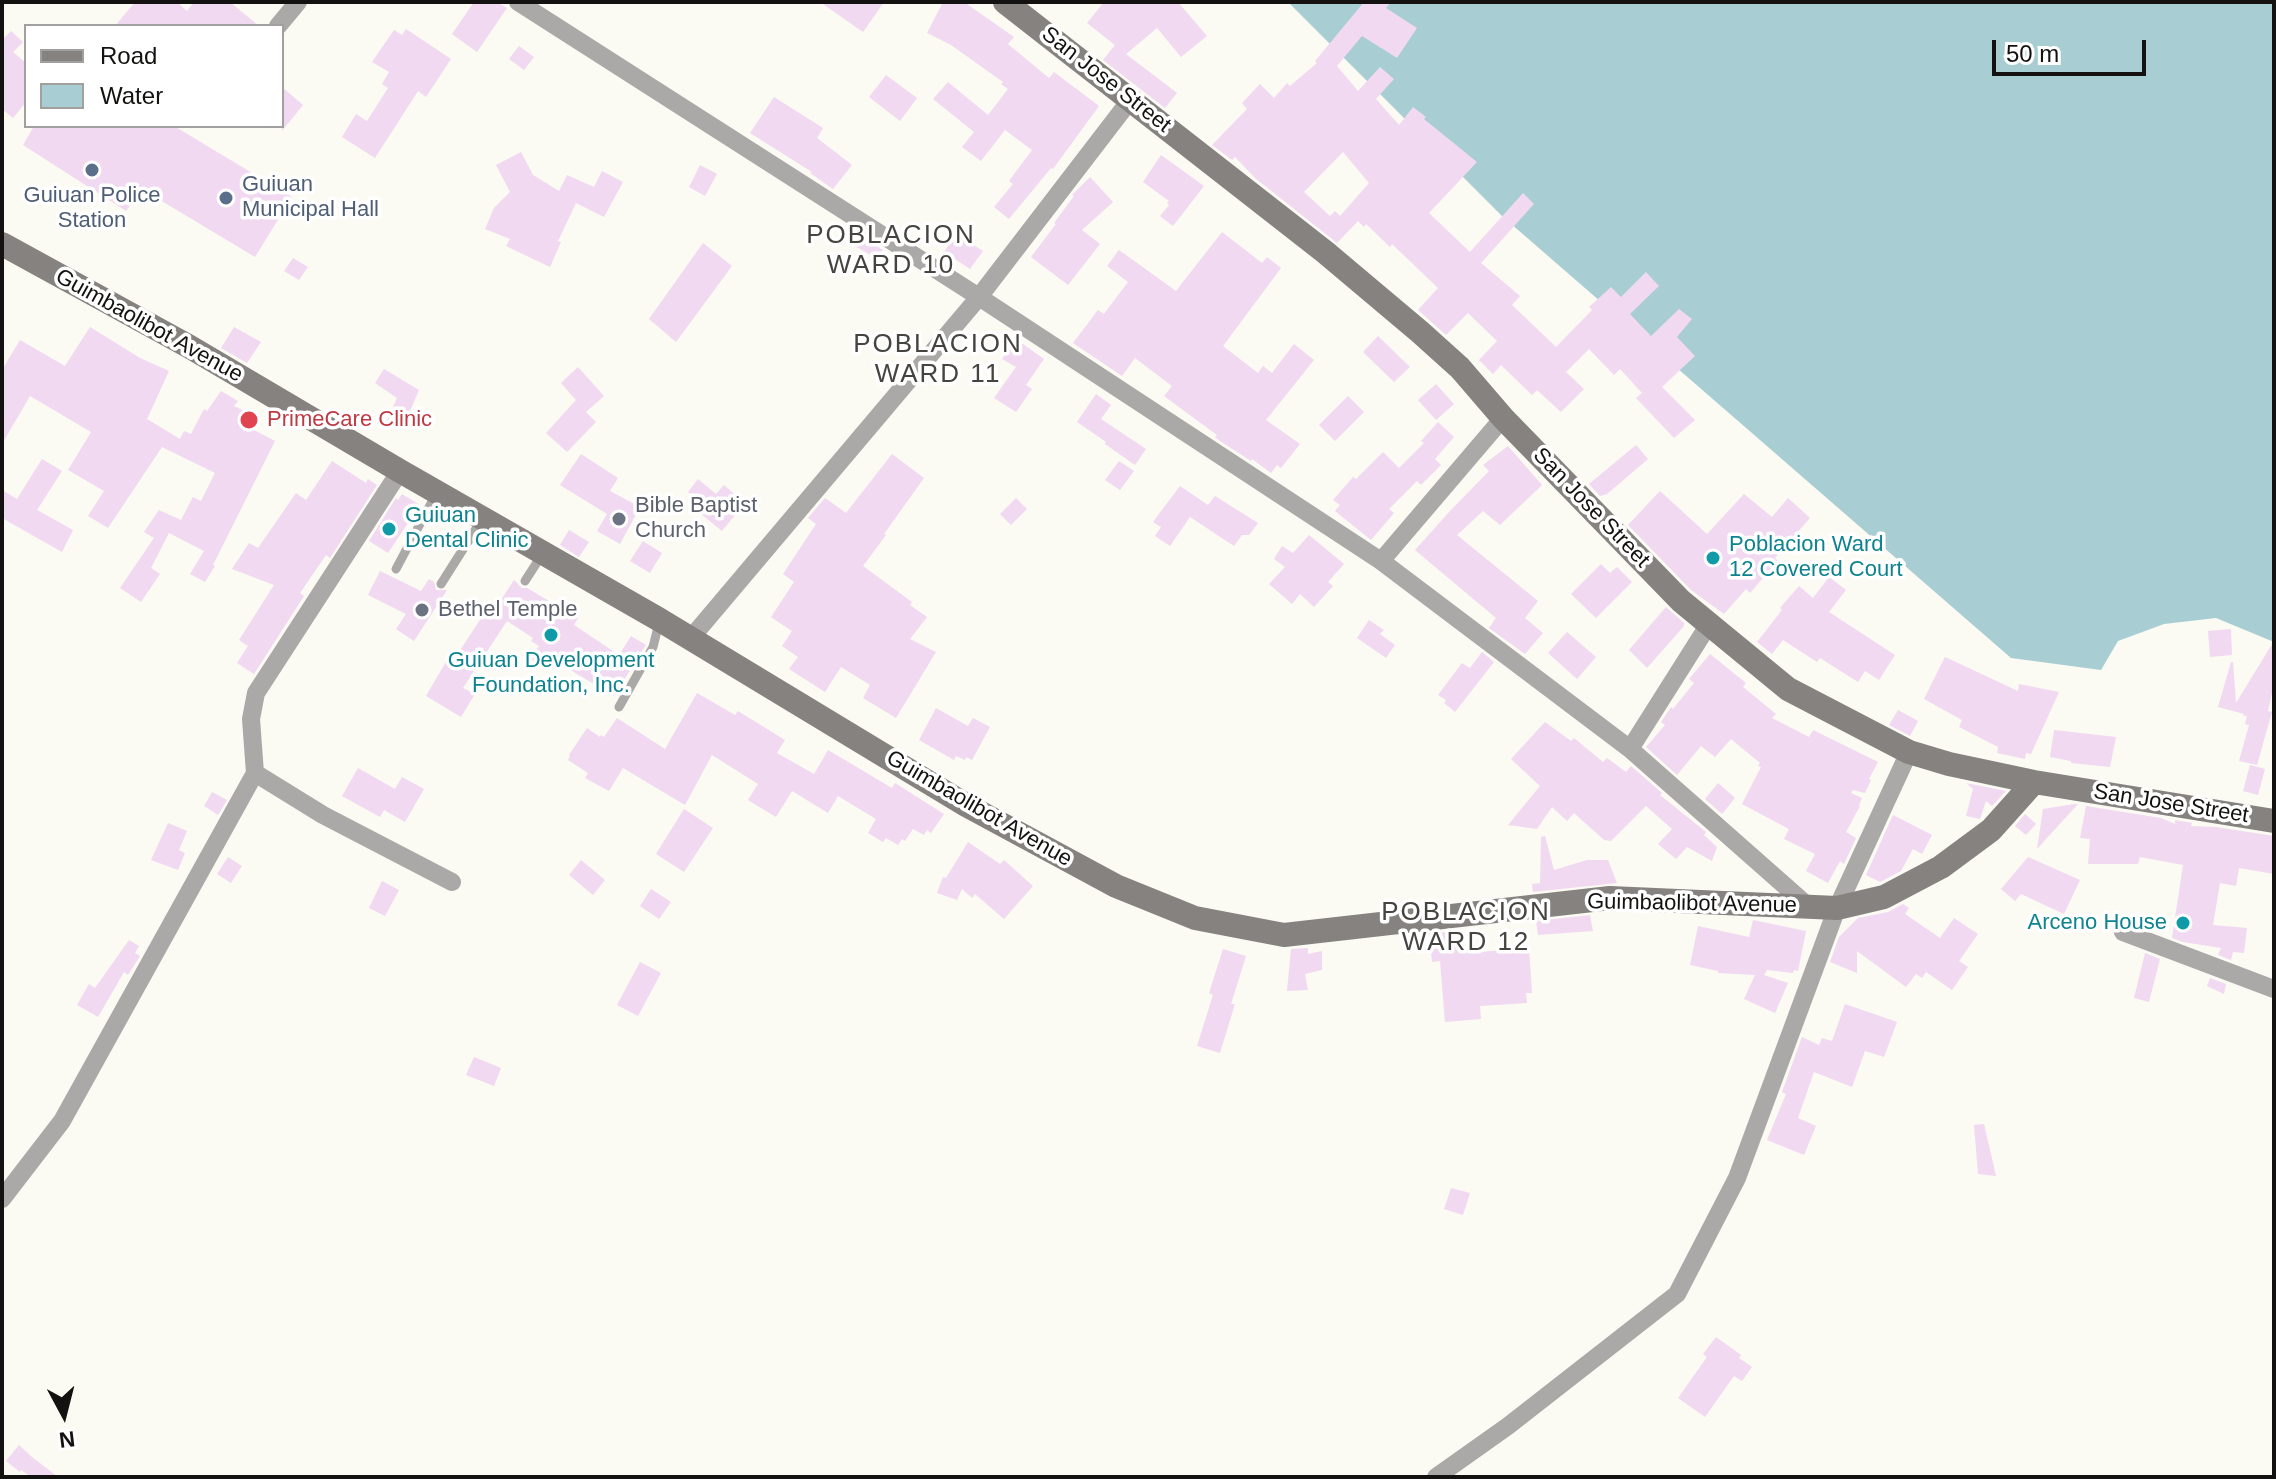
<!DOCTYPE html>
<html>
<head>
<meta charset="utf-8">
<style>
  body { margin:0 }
  #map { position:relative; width:2276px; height:1479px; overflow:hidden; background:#fbfaf3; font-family:Helvetica,sans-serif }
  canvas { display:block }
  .frame { position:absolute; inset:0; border:4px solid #131210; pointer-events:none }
  .legend { position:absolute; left:24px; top:24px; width:260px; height:104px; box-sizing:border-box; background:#fff; border:2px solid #a1a09f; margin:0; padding:10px 14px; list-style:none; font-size:24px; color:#131210 }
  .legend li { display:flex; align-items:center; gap:16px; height:40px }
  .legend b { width:40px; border:2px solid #a1a09f }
  .north { position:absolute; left:24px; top:1375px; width:80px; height:80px; -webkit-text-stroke:6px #fff; paint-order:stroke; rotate:173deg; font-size:22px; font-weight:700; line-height:32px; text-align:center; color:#131210 }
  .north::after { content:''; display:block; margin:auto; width:28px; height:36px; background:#131210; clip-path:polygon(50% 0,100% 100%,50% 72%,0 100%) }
  .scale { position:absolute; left:1992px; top:40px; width:154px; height:36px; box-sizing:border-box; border:4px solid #131210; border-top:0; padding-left:10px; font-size:24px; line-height:28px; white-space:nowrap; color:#131210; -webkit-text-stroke:6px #fff; paint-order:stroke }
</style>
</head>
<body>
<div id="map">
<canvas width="2276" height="1479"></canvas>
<div class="frame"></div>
<ul class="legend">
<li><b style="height:10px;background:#85827f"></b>Road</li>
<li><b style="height:22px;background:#a8ced3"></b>Water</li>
</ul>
<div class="north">N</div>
<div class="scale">50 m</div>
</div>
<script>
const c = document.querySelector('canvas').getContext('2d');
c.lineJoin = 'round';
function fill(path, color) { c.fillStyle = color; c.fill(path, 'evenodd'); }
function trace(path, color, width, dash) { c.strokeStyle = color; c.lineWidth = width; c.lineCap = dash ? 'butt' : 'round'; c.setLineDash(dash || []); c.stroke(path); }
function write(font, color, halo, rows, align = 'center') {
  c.font = font + ' Helvetica,sans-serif'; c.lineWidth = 7; c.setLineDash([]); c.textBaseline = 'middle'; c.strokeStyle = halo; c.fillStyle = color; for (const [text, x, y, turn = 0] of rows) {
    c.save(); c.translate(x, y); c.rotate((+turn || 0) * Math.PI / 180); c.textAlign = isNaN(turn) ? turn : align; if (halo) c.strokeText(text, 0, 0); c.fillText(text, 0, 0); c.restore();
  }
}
fill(new Path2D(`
  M1288,2H2274V642L2216,618L2164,624L2118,641L2101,670L2011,658L1502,216Z`), '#a8ced3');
fill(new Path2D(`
  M135,2H177L187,11L194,2H230L259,26H115Z
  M474,2H497L507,8L477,52L452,34Z
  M820,2H884L863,32Z
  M943,2H964L1014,37L1008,44L1049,78L1054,72L1099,106L1053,169L1051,168L1009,219L994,207L1013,184L1009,181L1032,150L1005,130L981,161L962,147L974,132L933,99L948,82L988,115L1008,89L1001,84L1003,82L951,45L927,33Z
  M1104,2H1178L1207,36L1181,57L1157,28L1126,54L1177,93L1165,108L1103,60L1115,45L1087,23Z
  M1364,2H1391L1386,8L1417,28L1397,58L1362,36L1337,66L1358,91L1380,67L1394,79L1376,99L1399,125L1413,107L1426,117L1424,119L1477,162L1429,213L1470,252L1523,193L1534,204L1481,263L1520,296L1512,305L1556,347L1592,310L1589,307L1611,287L1621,297L1646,272L1659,286L1630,314L1651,336L1679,309L1692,319L1677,337L1695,356L1662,387L1695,420L1674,438L1636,398L1642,393L1620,369L1614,375L1589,349L1566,372L1584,389L1561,412L1537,390L1532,395L1501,365L1493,374L1479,360L1497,341L1468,313L1446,335L1418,310L1438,288L1392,244L1390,247L1366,224L1364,227L1358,221L1337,243L1255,178L1235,157L1232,160L1212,145L1247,109L1242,103L1260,84L1274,98L1287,83L1290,86L1317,63L1315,61ZM1343,152L1369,183L1340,216L1335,211L1330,216L1304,192Z
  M406,29L451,59L426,97L418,91L375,158L342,137L356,114L367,121L388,88L382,84L389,72L372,62L394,30L402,35Z
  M11,31L23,42L13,52L26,63V102L13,118L2,109V40Z
  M519,46L534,57L524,70L509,59Z
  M886,75L917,98L900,121L869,97Z
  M282,87L303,105L282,131Z
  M774,97L823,128L817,138L852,165L833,189L810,173L812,172L750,133Z
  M34,126H174L292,197L255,257L155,197L154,199L141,191L126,211L23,145Z
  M521,152L533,175L559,191L567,175L594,187L602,171L623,182L604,217L576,203L558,241L561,242L550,267L506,246L510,239L485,229L494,208L510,192L496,165Z
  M1161,155L1204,186L1173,226L1160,216L1169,205L1167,203L1169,201L1143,182Z
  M700,165L717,174L705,196L689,187Z
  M1090,177L1113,202L1082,230L1100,244L1068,285L1031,257L1056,224L1054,223L1074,196L1072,195Z
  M850,229L883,250L878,259L844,240Z
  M1222,232L1262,263L1267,257L1281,268L1223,346L1258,373L1263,366L1272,373L1294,344L1314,360L1266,420L1300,444L1281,468L1277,465L1271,473L1252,459L1251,461L1220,441L1215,437L1217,435L1164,396L1172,386L1135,358L1122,376L1073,343L1098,310L1104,314L1128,282L1107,266L1119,250L1176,291Z
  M956,234L983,251L970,269L944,252Z
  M703,243L732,266L676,342L649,319Z
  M293,258L308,267L299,280L284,271Z
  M90,327L140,358L169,371L147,419L180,439L184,431L191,434L204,409L207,411L221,391L238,401L234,406L260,419L254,430L275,441L213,565L215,566L205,582L190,574L204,551L169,533L151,568L160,574L141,602L120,588L154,538L144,532L159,510L181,520L193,497L201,501L215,473L162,447L108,528L88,516L104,491L68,470L91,432L30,396L2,444V370L20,340L65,366Z
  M234,327L261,342L247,363L221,348Z
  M1378,336L1410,367L1394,382L1363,352Z
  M1016,339L1044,359L1026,385L1032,389L1016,412L994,398L1016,367L1002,359Z
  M578,367L604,396L586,412L596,422L567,452L546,433L576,400L561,383Z
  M384,369L419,390L402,430L386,423L397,398L375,383Z
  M1436,384L1454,404L1436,420L1418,400Z
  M1096,394L1111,405L1101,419L1146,449L1135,465L1105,444L1106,442L1077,422Z
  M1348,396L1364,412L1335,441L1319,425Z
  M1438,422L1454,437L1435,459L1441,465L1421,485L1417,481L1389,509L1394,513L1371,540L1335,511L1340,505L1333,500L1353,477L1356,479L1383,452L1399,468L1424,443L1421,441Z
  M1636,445L1648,459L1607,494L1600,496L1589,484Z
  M1508,446L1542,485L1500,525L1483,511L1457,535L1538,601L1525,618L1543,633L1525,654L1489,628L1496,618L1415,550L1450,511L1489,471L1483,465Z
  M581,454L618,478L610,491L640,507L620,544L597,531L607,514L560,485Z
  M892,454L924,478L884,534L886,535L863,566L912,602L910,605L927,617L910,639L936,652L896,718L863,698L870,685L841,667L825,692L789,669L798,657L782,646L792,631L771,617L794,582L783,574L816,524L808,518L825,498L846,513Z
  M42,459L62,471L37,510L73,530L62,552L2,518V490L17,499Z
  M332,461L366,483L368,479L377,485L330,558L326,555L300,593L304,596L254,674L237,663L248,646L239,640L274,585L232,569L249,543L258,548L296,493L306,500Z
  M1119,461L1134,471L1120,490L1105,480Z
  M698,479L716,494L724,485L742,501L733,513L735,515L722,531L700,513L706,507L688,492Z
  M1180,486L1208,505L1215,496L1258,523L1249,535H1242L1234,546L1190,517L1170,546L1155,536L1161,527L1153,522Z
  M1660,491L1707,534L1744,494L1772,517L1788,498L1810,518L1775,558L1778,561L1750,593L1746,589L1724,614L1691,590L1628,525Z
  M402,494L420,505L388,553L369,541L396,498L398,500Z
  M1016,498L1027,509L1011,525L1000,514Z
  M569,530L589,542L579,557L560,545Z
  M1309,535L1344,564L1328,582L1333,586L1314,607L1300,594L1292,604L1269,584L1285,567L1274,559L1282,546L1293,553Z
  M643,541L662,553L650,573L630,561Z
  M1601,564L1610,573L1617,567L1632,582L1596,618L1571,594Z
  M380,571L421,591L429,579L434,582L436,590H447L414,641L396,629L406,614L368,595Z
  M1829,577L1846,590L1829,612L1895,655L1879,680L1865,671L1858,682L1820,658L1817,662L1783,640L1772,654L1757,642L1782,610L1780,608L1799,586L1813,598Z
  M514,580L522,588H527L578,618L574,625L619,655L631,636L646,645L614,696L552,659L546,669L530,658L539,646L531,641L533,638L507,621L463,688L475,694L461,717L426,696L454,648L459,652L485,612L491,615Z
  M1666,607L1684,623V626L1647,668L1629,650Z
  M1369,620L1384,630L1380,634L1395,645L1386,658L1357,638Z
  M2231,629L2232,655L2210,657L2208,631Z
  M1567,632L1596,657L1577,679L1548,653Z
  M2274,641V684L2268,711L2272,712L2257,765L2239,761L2249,725L2245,724L2247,716H2243L2244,714L2218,707L2231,662H2233L2236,703Z
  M1482,652L1494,662L1455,712L1444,703L1446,700L1438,695L1462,663L1470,668Z
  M1710,654L1746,683L1743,687L1776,714L1772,718L1809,737L1813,730L1878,762L1869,779L1871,780L1865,793L1853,790L1851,793L1862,798L1859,805L1860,806L1846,832L1856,838L1844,864L1840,861L1828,883L1806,871L1815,854L1784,839L1789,829L1742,804L1761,767L1758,766L1760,763L1731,739L1715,757L1701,746L1677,775L1646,747L1665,725L1661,722L1671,707L1673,709L1694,683L1689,679Z
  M1945,657L2018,691L2019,684L2059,692L2031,754L2026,753L2025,759L1997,753L1998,747L1959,727L1962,720L1924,699Z
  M697,693L735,715L738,711L785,740L777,753L814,774L828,750L892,788L895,783L944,814L931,833L927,830L924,835L913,829L905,841L902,839L898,845L886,838L883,842L868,833L876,819L838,796L828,813L792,791L776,817L748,800L758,784L712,755L685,805L623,768L609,791L585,778L588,773L568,760L570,756L569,755L587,728L600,737L601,735L604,737L617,718L665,749Z
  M936,708L968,726L973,718L990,727L972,760L966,757L965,760L956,756L954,760L919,740Z
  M1898,710L1918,721L1910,736L1889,725Z
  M1545,722L1571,741L1574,738L1603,762L1607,758L1626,772L1631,766L1662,793L1660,795L1706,832L1704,835L1717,847L1712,861L1687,847L1676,859L1658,844L1672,829L1646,806L1611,841L1604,840L1574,813L1567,821L1552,807L1537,829L1508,825L1540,786L1511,759Z
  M2054,730L2116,737L2110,767L2071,763V761L2050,757Z
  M2250,765L2265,769L2258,795L2243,791Z
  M358,768L395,789L402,777L424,789L405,822L384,810L380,817L342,796Z
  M1718,783L1735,798L1722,814L1705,799Z
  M1966,783L2006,791L1992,806L1986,801L1980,819L1966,816L1973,789Z
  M212,792L227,800L218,815L204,806Z
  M2074,804H2078L2037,849L2043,809Z
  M2086,806L2161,818L2175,824V820L2192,823L2191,826L2216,827L2274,836V874L2239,868L2236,886L2220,883L2213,925L2247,928L2244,953L2233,952L2231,960L2218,955L2221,948L2183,942L2172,938L2183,865L2140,857L2138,864H2088L2090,839L2080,838Z
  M684,809L713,828L684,872L656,854Z
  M2025,814L2036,824L2026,835L2015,826Z
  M1893,815L1932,835L1922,854L1913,849L1901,871L1880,882L1866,875Z
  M168,823L187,831L179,850L185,853L178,870L151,860Z
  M1545,836L1554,870L1587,860H1608L1617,883L1533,892L1532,884L1540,883L1541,837Z
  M968,842L1000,864L1004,860L1033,886L1004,919L975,894L972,898L962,889L957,900L937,893L943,877L946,878Z
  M228,857L242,866L231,883L217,874Z
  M2028,857L2080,880L2064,914L2021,894L2015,901L2001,889Z
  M581,860L605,880L593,895L569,875Z
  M382,881L399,890L385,916L369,908Z
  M651,889L671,902L659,919L640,906Z
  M1903,904L1909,908L1905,914L1940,938L1954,918L1978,934L1959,961L1968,967L1952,990L1926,972L1922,978L1916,974L1906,987L1857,951V973L1830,962L1839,937L1858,918L1888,912Z
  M1590,915L1593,931L1538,935L1536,921Z
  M1753,920L1806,931L1798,971L1794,970L1793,973L1767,970L1764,975L1788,983L1775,1013L1744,999L1755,975L1718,973V971L1690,965L1698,926L1749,937Z
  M1462,930L1464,948L1480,947V952L1529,948L1532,993H1526L1527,1003L1480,1006L1481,1019L1445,1022L1440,961L1432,962L1429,934Z
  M129,940L139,946L135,953L140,956L128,975L124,972L98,1017L77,1005L89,984L95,988Z
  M1308,948V954L1322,951V970L1305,974L1308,990L1287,991L1291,949Z
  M1223,949L1246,956L1231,1004H1235L1220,1053L1197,1046L1213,995L1209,993Z
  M2145,953L2160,959L2149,1002L2134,998Z
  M640,962L661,973L638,1016L617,1005Z
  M2210,978L2226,984L2224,994L2207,986Z
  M1845,1004L1897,1022L1884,1057L1865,1051L1852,1087L1814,1072L1798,1118L1816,1126L1804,1155L1767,1140L1786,1094L1782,1092L1802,1037L1819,1045L1822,1038L1832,1041Z
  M474,1057L501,1068L494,1086L466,1075Z
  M1984,1124L1996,1176L1978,1174L1974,1125Z
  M1451,1188L1470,1193L1463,1215L1444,1209Z
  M1716,1337L1741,1355L1739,1358L1752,1367L1742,1381L1734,1376L1705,1417L1678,1398L1707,1357L1703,1354Z
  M19,1445L32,1457L58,1477H31L21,1470L20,1472L6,1461Z`), '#f0d9f1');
trace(new Path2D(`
  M396,569L437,492
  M525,581L543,553
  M441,584L481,521
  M619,707L653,647L659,623`), '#aba9a7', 9);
trace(new Path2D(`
  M518,2L979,297L1131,99
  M278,26L298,2
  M1381,561L1503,418
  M691,638L979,297L1381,561L1630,749L1809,907
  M1630,749L1709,624
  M255,773L323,815L452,882
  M2123,932L2274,989
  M2,1199L62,1121L255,773L251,719L256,693L400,471
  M1436,1477L1508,1426L1677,1294L1737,1178L1837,908L1909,752`), '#aba9a7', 18);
trace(new Path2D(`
  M1005,2L1325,252L1420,332L1460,368L1503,418L1681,601L1788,689L1909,752L1949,764L2034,782L2274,821
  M2,244L190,347L400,471L660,620L966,805L1116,886L1195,918L1284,935L1610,898L1837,908L1884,897L1941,867L1991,830L2034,782`), '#85827f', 24);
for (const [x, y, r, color] of [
  [92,170,8,"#5c6f8a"],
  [226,198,8,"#5c6f8a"],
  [249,420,10,"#e0444e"],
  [619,519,8,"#6b7280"],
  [389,529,8,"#0f9aa8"],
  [1713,558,8,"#0f9aa8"],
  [422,610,8,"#6b7280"],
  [551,635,8,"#0f9aa8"],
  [2183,923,8,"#0f9aa8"]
]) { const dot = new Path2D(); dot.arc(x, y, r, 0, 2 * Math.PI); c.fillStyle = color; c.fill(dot); trace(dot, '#fff', 3); }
write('22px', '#131210', '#fff', [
  ["San Jose Street",1106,80,38],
  ["Guimbaolibot Avenue",149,326,29],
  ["San Jose Street",1591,508,46],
  ["San Jose Street",2171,804,9],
  ["Guimbaolibot Avenue",979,809,30],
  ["Guimbaolibot Avenue",1692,904,1]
]);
write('22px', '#4e5e75', '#fff', [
  ["Guiuan",242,185],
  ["Municipal Hall",242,210],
  ["Guiuan Police",92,196,"center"],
  ["Station",92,221,"center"]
], 'left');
write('22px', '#be3a42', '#fff', [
  ["PrimeCare Clinic",267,420]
], 'left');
write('22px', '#5b616d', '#fff', [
  ["Bible Baptist",635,506],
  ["Church",635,531],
  ["Bethel Temple",438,610]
], 'left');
write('22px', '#0d838f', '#fff', [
  ["Guiuan",405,516],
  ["Dental Clinic",405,541],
  ["Poblacion Ward",1729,545],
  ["12 Covered Court",1729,570],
  ["Guiuan Development",551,661,"center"],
  ["Foundation, Inc.",551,686,"center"],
  ["Arceno House",2167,923,"right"]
], 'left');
c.letterSpacing = '2px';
write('26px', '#45443f', '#fff', [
  ["POBLACION",891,236],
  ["WARD 10",891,266],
  ["POBLACION",938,345],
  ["WARD 11",938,375],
  ["POBLACION",1466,913],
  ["WARD 12",1466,943]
]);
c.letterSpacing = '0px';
</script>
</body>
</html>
